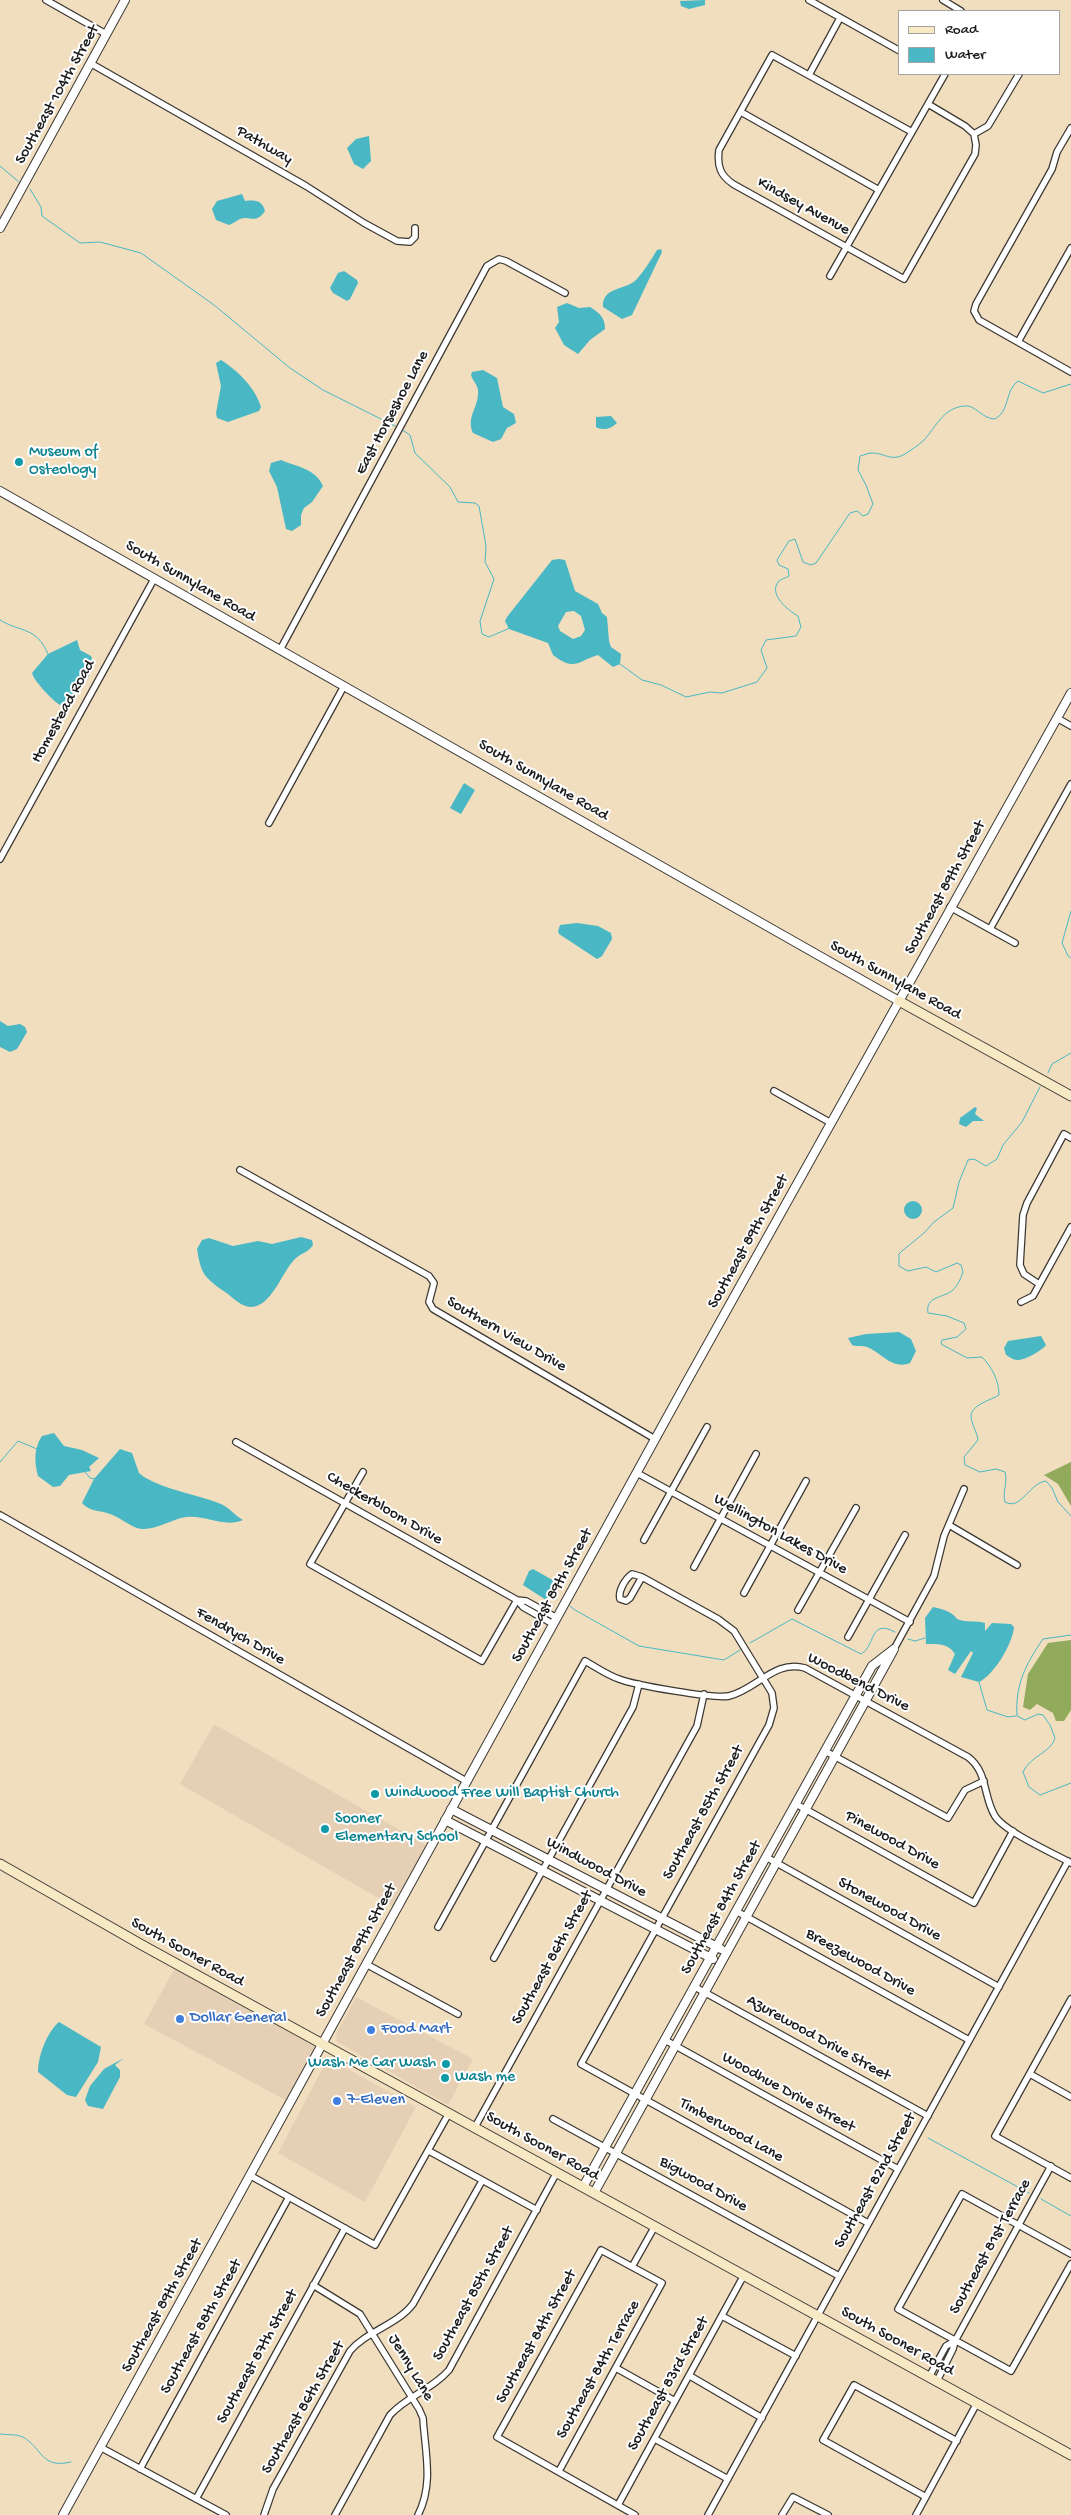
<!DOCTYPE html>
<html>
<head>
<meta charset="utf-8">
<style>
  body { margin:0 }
  #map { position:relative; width:1071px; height:2515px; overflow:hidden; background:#f1debf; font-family:"Gochi Hand",sans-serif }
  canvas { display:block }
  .legend { position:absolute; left:898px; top:10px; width:162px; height:65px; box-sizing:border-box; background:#fff; border:1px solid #a4a4a4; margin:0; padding:6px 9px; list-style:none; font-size:15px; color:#1c1c1c }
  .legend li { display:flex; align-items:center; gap:10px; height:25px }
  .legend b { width:25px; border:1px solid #a4a4a4 }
</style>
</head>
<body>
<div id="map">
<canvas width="1071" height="2515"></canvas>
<ul class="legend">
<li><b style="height:6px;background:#f7e9c3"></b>Road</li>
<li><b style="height:14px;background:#49b7c4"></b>Water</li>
</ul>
</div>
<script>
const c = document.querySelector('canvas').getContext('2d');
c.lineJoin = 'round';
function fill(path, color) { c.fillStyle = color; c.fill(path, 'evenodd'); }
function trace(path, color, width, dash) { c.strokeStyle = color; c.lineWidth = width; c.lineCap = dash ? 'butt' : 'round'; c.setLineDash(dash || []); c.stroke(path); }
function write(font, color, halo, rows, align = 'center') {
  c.font = font + ' "Gochi Hand",sans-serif'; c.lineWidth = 4; c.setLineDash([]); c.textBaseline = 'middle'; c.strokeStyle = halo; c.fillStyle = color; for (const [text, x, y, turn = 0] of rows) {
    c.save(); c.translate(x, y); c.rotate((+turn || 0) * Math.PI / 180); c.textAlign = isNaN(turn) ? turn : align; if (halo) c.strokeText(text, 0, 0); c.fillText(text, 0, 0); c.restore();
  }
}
fill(new Path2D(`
  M214,1724L426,1845L394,1907L180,1784Z
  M177,1964L322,2044L291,2103L144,2024Z
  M356,1997L473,2059L448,2105L336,2041L337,2032Z
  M328,2058L416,2107L365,2202L278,2153Z`), '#e5d0b5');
fill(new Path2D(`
  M1071,1462V1506L1058,1484L1044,1475Z
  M1071,1640V1710L1064,1721H1056L1053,1713L1037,1704L1030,1710L1023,1707L1028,1674L1048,1643Z`), '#92aa5b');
fill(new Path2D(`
  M705,0V5L689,9L681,6L680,1Z
  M369,136L371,161L363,169L354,164L347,148L356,139Z
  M242,194L245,201C255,200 262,200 265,211C255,225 251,215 240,219C236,221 234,223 229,225L216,220L212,209L217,201Z
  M661,249L662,252L632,315L622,319L603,307C602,286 626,291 637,279C644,271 651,260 657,250Z
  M344,271L357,280L358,283L350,299L347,301L333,293L330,288L338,273Z
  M567,303L579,308L590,307C600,313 605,318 605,329L590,340L578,354L564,345L555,328L559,322L557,307Z
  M221,360C238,371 255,387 261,407L259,411L228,422L217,418L216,413L221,386L216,363Z
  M483,370L497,378L503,407L514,414L516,423L507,428L501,439L493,442L473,433C466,418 478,408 478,393C479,385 473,382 471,375L472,372Z
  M611,416L617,423C611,429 603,431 596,427V417Z
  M281,460C297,467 315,468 323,486L312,502L304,508L301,515V525L292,531L286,529L277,487L269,471L271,463Z
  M559,559L565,560L575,591L598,604L602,613L607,617L609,641L611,647L621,654L620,664L613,667L598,655C577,661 575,672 553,655L548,643L509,629L505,621L507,617L552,560ZM574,611L581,616L585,630L581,636L573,639L560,631L558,626L566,612Z
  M77,640L80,650L91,656L93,661L89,667V676L73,697L60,705C52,700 34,681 32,673L48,654Z
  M464,783L475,790L461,814L450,808Z
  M577,923L598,926L611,933L612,939L602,956L597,959L559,934L558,931L560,925Z
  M0,1021L8,1026L20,1024L25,1027L27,1032L17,1049L10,1052L0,1047Z
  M975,1107L977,1108L975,1114L984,1121H973L966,1127L959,1124L960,1118Z
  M904 1210a9 9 0 1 1 18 0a9 9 0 1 1-18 0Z
  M301,1237L312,1240L313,1245C309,1252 301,1253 295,1259C281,1272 268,1319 241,1304C234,1300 229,1294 222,1290C203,1276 201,1273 197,1249L202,1240L209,1238L233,1246L258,1241L272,1244Z
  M899,1332L911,1339L916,1351L910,1363C892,1370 882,1353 867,1347C862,1345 857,1347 852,1345L848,1338L866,1334Z
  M1041,1336L1046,1345C1043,1350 1024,1361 1017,1360C1013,1360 1010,1357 1006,1355L1004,1348L1008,1341Z
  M54,1433L64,1446L82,1450L99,1458L89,1467L91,1471L69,1475L60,1486L53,1487L38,1476C34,1461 34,1448 42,1436Z
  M120,1449L132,1453L139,1473L144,1477C168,1491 196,1494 221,1504C230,1508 234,1515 243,1520C224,1528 207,1515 186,1517C172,1519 156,1530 142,1529C131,1528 120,1517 110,1514C100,1510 90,1512 82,1503L94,1479Z
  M533,1569L556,1582V1586L546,1600L523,1585L529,1571Z
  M933,1607C941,1609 952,1611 957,1619C967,1623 977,1620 985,1623V1631L992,1623L1011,1624L1014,1627C1013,1643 994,1675 979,1682L961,1677L973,1653L971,1651L955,1674L948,1670L955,1654C948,1643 938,1644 926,1644L925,1618Z
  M59,2022L101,2047L98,2062L76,2097L67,2095L38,2072C38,2056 47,2032 59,2022Z
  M124,2058L115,2065L120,2070V2077L103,2109L88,2106L85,2100L90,2086L104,2069Z`), '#49b7c4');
trace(new Path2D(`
  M0,166L19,182
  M30,189L41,207L42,216L80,243L100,242L141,253L214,305L290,368L323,390L397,427
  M401,429L410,435L415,453L450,487L458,502L475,503L479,506L486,546L485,562L494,579L480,621L482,634L489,637L510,628
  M0,620C21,633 36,626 48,654
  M620,664L642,680L661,685L686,697L710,692L722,693L757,682L767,668L761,650L766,640L796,636L801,627L798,616C789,611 767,594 779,581C781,579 786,578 789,576L788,569L779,565L777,560L789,541L795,539L803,562L811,565L816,563L850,513L857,511L863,516L868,514L873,504L866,485L858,470L860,456C864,455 868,453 872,453C885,453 891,462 905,454C911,450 919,445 924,440C936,427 943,408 964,406C975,404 982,419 995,419C1010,411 1005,390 1018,381L1043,393L1071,384
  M1071,911L1062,943L1068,956L1071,958
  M1048,1073L1052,1064L1071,1053
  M1040,1087L1022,1122L1003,1145L997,1159L986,1166L974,1159L968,1160L959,1182L953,1208L934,1222L924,1233L902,1251L899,1254V1266L908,1271L926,1267L936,1272L957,1263L961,1265L963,1272C961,1278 958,1285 953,1290C944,1298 925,1296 928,1313L947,1316L964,1323L966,1329L957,1337L942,1340L941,1344L967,1358L982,1357C992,1367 999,1381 999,1395C991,1400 971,1405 971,1416C971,1423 977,1432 978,1440L964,1457L965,1465L980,1472L996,1469L1005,1472C1008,1483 1002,1492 1005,1502C1021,1511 1029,1483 1046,1481L1052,1488L1058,1502L1071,1516
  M0,1462L18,1441L37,1449
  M85,1472L90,1478L96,1479
  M550,1595L557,1599
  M570,1606L575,1610L639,1646L724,1660L740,1650
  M1071,1635L1043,1639C1026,1664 1015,1684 1017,1716L1025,1720L1038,1714L1043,1715L1050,1725L1055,1738C1052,1752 1030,1756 1023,1772L1029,1787L1040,1795L1071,1783
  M908,1639L915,1641L925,1638
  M750,1643L792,1619L861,1654C876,1646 869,1618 895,1632
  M979,1682L987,1710L1008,1717L1016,1716
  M928,2138L1029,2193
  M1041,2199L1071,2216
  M0,2434C7,2435 17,2434 23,2437C43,2449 41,2469 71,2462`), '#49b7c4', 1);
const minor = new Path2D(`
  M46,0L106,34
  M809,0L900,51
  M943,0L961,11
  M90,63L306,186L364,223L397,241L410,242L415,237V228
  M809,75L840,18
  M928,104L965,126L974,134
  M741,112L879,190
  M1071,128L1057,152L1052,169L976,304L974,311L979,320L1071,372
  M912,132L772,55L719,150C717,166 720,175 733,184L904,279L975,154L976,145L974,134L988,126L1019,74
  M830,276L945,74
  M1018,342L1071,248
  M280,650L487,266L499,259L506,261L565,293
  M1057,718L1071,726
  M269,823L344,686
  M0,859L154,579
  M950,907L1015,943
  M990,929L1071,784
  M774,1091L831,1123
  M240,1170L429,1276L434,1283L429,1302L433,1309L655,1439
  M1039,1284L1024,1274L1020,1265L1023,1215L1027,1203L1064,1134L1071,1138
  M1021,1302L1033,1296L1071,1227
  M236,1442L517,1600L523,1607L553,1624
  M363,1472L310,1564L482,1661L517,1600
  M637,1473L910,1622
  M0,1515L466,1781
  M949,1525L1017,1565
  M644,1540L707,1427
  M694,1567L756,1454
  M642,1577L630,1598L626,1601L620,1599C618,1591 625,1579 632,1574L642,1577L718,1619L734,1631L772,1693L774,1708L769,1725L581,2064L868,2223
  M744,1593L806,1481
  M517,1600L526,1601L557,1618
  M798,1610L856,1508
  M848,1637L905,1535
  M894,1649L934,1576L944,1536L964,1489
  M825,1751L948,1818L965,1790L984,1781
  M796,1804L974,1903L1013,1831
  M766,1857L999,1987
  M736,1911L969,2040
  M438,1927L585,1661C596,1667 607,1675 619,1679C634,1685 714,1699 729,1696C756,1690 775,1659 805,1668L968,1757C988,1772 983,1797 995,1816C1005,1832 1053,1853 1071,1863
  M494,1958L633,1707L639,1684
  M366,1964L458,2014
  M695,1987L928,2116
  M1071,1999L995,2136L1071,2178
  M665,2040L898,2169
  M1030,2074L1071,2097
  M553,2119L839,2276
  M475,2127L697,1726L704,1694
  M429,2151L537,2210
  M251,2176L375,2245L449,2113
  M1071,2254L962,2194L898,2309L1011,2371L1071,2264
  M633,2265L655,2226
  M313,2285L360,2314L419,2409L423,2418C425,2452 434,2484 418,2515
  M722,2316L796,2356
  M616,2368L675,2401
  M690,2376L762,2418
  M929,2377L946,2346L955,2341
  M937,2381L953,2349L955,2341L1051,2166
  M655,2439L728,2479
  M100,2447L226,2515
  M140,2469L289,2197
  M559,2471L662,2283L601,2250L497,2437L635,2515
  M926,2497L823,2440L854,2385L957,2441
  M196,2499L345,2228
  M618,2505L744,2275
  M264,2515L273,2489L350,2351C367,2331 397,2325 413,2304L482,2181
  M335,2515L390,2415C407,2396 433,2389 449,2370L557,2172
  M708,2515L1068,1861
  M782,2515L793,2497L828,2515
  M916,2515L977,2403`);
const tertiary = new Path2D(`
  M0,228L125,0
  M0,491L899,1001
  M451,1809L721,1949
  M445,1820L713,1959
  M583,2187L872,1666L894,1649
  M594,2193L893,1651
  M63,2515L686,1383L1071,693`);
const secondary = new Path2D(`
  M899,1001L1071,1096
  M0,1864L142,1945L1071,2455`);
trace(minor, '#3c3934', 8);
trace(tertiary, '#3c3934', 10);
trace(secondary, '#3c3934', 11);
trace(minor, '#fff', 5.5);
trace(tertiary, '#fff', 8);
trace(secondary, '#f7e9c3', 9);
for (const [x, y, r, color] of [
  [19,462,5,"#0f9aa8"],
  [375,1794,5,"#0f9aa8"],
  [325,1829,5,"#0f9aa8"],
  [180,2019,5,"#3f7fe0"],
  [371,2030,5,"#3f7fe0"],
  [446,2064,5,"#0f9aa8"],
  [445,2078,5,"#0f9aa8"],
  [337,2101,5,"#3f7fe0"]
]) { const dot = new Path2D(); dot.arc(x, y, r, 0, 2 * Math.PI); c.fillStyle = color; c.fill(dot); trace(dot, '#fff', 2); }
write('16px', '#1c1c1c', '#fff', [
  ["Southeast 104th Street",58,95,-61],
  ["Pathway",264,146,30],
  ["Kindsey Avenue",803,207,29],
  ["East Horseshoe Lane",393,413,-62],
  ["South Sunnylane Road",190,582,30],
  ["Homestead Road",64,712,-61],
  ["South Sunnylane Road",543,781,30],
  ["Southeast 89th Street",946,888,-61],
  ["South Sunnylane Road",895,981,29],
  ["Southeast 89th Street",749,1242,-61],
  ["Southern View Drive",506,1335,30],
  ["Checkerbloom Drive",384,1509,30],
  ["Wellington Lakes Drive",780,1535,29],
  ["Southeast 89th Street",553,1596,-61],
  ["Fendrych Drive",240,1637,30],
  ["Woodbend Drive",858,1683,27],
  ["Southeast 85th Street",704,1813,-61],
  ["Pinewood Drive",892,1841,29],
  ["Windwood Drive",596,1868,28],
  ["Southeast 84th Street",722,1908,-61],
  ["Stonewood Drive",889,1910,29],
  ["Southeast 89th Street",357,1951,-61],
  ["South Sooner Road",187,1953,29],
  ["Southeast 86th Street",553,1958,-61],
  ["Breezewood Drive",860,1963,29],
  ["Azurewood Drive Street",818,2039,29],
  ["Woodhue Drive Street",788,2093,29],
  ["Timberwood Lane",731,2131,29],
  ["South Sooner Road",542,2147,29],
  ["Southeast 82nd Street",876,2181,-61],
  ["Bigwood Drive",703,2185,29],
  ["Southeast 81st Terrace",991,2247,-61],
  ["Southeast 85th Street",474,2294,-61],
  ["Southeast 89th Street",163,2306,-61],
  ["Southeast 88th Street",202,2327,-61],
  ["Southeast 84th Street",537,2337,-61],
  ["South Sooner Road",897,2342,29],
  ["Southeast 87th Street",258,2357,-61],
  ["Jenny Lane",410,2368,59],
  ["Southeast 84th Terrace",599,2370,-61],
  ["Southeast 83rd Street",669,2384,-61],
  ["Southeast 86th Street",304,2408,-60]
]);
write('16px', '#0d838f', '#fff', [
  ["Museum of",29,453],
  ["Osteology",29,471],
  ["Windwood Free Will Baptist Church",385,1794],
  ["Sooner",335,1820],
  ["Elementary School",335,1838],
  ["Wash Me Car Wash",436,2064,"right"],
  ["Wash me",455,2078]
], 'left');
write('16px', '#366cbe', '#fff', [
  ["Dollar General",190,2019],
  ["Food Mart",381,2030],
  ["7-Eleven",347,2101]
], 'left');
</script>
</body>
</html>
